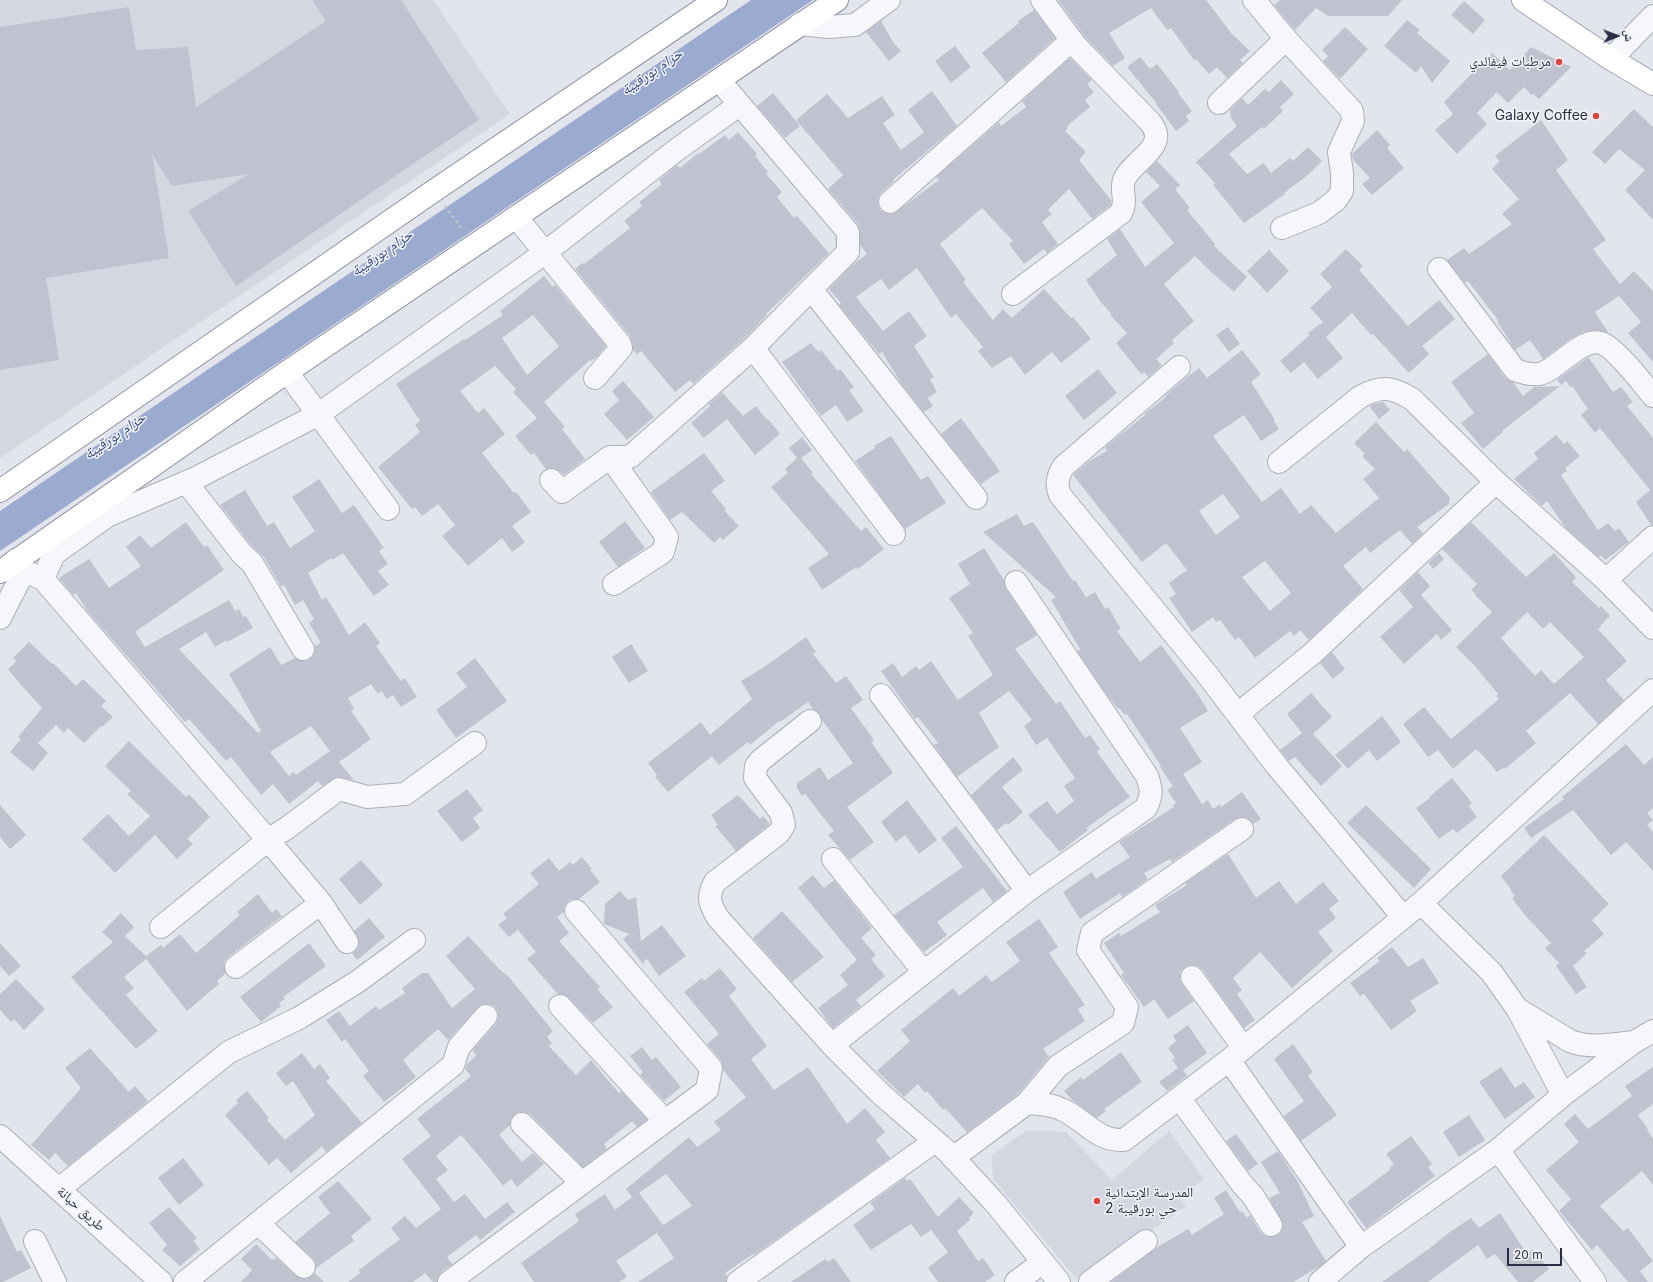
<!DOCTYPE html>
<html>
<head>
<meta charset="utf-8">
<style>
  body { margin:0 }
  #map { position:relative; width:1653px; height:1282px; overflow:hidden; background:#e3e5ec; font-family:Inter,"Noto Naskh Arabic",sans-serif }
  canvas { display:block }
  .north { position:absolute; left:1597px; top:16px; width:40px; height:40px; -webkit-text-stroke:3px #f3f4f9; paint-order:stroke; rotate:89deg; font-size:11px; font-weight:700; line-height:16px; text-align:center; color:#292e46 }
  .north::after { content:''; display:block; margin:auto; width:14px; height:18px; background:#292e46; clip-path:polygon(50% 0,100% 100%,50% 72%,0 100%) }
  .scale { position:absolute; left:1507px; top:1248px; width:55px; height:18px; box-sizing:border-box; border:2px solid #292e46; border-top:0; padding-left:5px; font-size:12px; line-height:14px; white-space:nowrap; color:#292e46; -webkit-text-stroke:3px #f3f4f9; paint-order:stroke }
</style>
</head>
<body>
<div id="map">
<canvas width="1653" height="1282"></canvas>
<div class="north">ش</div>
<div class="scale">20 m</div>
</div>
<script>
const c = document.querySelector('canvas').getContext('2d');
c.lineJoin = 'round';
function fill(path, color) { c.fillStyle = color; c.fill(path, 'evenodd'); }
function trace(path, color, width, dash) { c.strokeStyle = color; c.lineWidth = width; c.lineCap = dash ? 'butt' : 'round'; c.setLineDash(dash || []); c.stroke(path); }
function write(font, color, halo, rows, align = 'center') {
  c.font = font + ' Inter,"Noto Naskh Arabic",sans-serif'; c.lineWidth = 3; c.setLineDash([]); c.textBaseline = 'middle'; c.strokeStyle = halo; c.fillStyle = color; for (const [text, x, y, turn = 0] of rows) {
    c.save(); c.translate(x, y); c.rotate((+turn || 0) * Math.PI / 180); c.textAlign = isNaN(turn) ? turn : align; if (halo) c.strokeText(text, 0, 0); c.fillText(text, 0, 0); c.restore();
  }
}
fill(new Path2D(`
  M0,0H433L510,114L242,294L0,458Z
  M1027,1130L1066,1132L1112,1180L1169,1131L1204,1179L1179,1197L1186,1206L1079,1282L993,1179L992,1155Z`), '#d4d7e1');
fill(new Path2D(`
  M751,0H813L0,551V511Z`), '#9baacf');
fill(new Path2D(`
  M312,0H401L479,120L417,161L236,286L188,211L249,174L172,186L152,154L169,258L46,278L59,360L0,370V27L129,7L136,50L188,47L196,107L326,21Z
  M1058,0H1206L1232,34L1250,51L1240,60L1243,63L1227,78L1217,67L1209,74L1196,59L1194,60L1171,28L1167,30L1151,8L1109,33L1125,58L1113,66L1086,38Z
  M1280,0H1402L1388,16H1328L1316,8L1295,30L1274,5Z
  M1464,1L1485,20L1473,34L1451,15Z
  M1034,10L1055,38L1006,82L982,53L1019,23L1018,21Z
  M1407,20L1420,30L1417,33L1450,61L1432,83L1421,66L1416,73L1384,46Z
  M881,21L893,42L901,51L889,61L866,32Z
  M1345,27L1368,49L1340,79L1323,61L1328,56L1322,50Z
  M955,46L971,67L951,83L935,61Z
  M1531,47L1571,67L1539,99L1533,94L1531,95L1524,87L1508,103L1497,92L1477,113L1487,124L1457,154L1435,130L1453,114L1444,102L1492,53L1510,70Z
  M1140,57L1150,69L1157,64L1179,92L1178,93L1192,111L1186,116L1189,121L1176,131L1156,104H1157L1127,67Z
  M1070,58L1092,80L1087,84L1094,92L1085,100L1090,107L1067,126L1068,128L1065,131L1086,152L1079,160L1111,200V205L1092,219L1069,189L1048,210L1052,214L1042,222L1058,244L1047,253L1044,249L1024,264L1009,244L1013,241L982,208L940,244L966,280L963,282L993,320L1003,309L1012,318L1044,289L1071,318L1073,317L1091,339L1061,363L1052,352L1025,375L1011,356L992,368L978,351L983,347L956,314L951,318L917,268L889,290L881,279L856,297L883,331L909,311L927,336L914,346L934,377L930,379L937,392L928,398L933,406L924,412L901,383L882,352L879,354L839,305L841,303L829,289L849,268L867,254L860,245V232L858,224L828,189L843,175L796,120L827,94L848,118L882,96L895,115L883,123L901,150L924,132L908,110L932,91L957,126L893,180L894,181L881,193L878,198V204L880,210L886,214H893L939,180L936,177L999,122L1001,126L1026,107L1022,101Z
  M1281,80L1294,94L1280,107L1283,111L1264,129L1262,127L1229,154L1247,174L1264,163L1271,173L1290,158L1293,161L1308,147L1322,161L1309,174L1284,193L1285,194L1244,223L1213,185L1215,183L1196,162L1237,126L1231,118L1230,110L1242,98L1248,105L1265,89L1269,92Z
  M773,93L800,126L785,138L757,106Z
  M1634,109L1653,127V220L1625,190L1645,170L1619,149L1605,164L1592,152Z
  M1541,120L1568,160L1556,170L1606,240L1593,249L1620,284L1634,271L1653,291V362L1628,333L1641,322L1619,296L1595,312L1608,332L1594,330L1581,333L1570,339L1543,359L1530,340L1515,350L1497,321L1498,320L1468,281L1465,283L1447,260L1464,248L1469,254L1512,224L1502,214L1519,199L1492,169L1500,161L1495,156Z
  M1377,130L1390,145L1387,148L1404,168L1372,195L1362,184L1370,178L1353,160L1352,154Z
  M738,132L757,154L755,156L768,172L766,174L782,192L777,197L794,218L797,216L829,253L766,314L767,315L744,339L693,384L690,380L675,392L641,351L637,354L633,350V345L630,336L575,269L582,263L584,264L630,228L624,221L642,206L639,202L661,185V183L659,180L677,165L680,168L698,153L699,154L725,135L729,140Z
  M1157,161L1180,185L1175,189L1190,208L1187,210L1215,244L1214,246L1247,277L1234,292L1211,272L1195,256L1164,284L1194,321L1172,340L1174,343L1156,359L1162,365L1148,377L1144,372L1141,374L1116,343L1127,333L1111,316L1112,315L1100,301L1086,280L1117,255L1107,239L1120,229L1145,267L1174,243L1141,202L1160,186L1146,172Z
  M1346,249L1363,266L1359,270L1408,326L1439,300L1455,319L1422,346L1429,354L1409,373L1373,334L1371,335L1352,313L1326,337L1343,358L1318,379L1304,362L1291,373L1280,361L1310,335L1308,333L1323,322L1310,308L1332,287L1320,274Z
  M1269,250L1289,271L1267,293L1247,271Z
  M544,276L553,287L555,285L606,346L597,357L591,361L590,360L544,402L565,427L562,429L585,459L564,475L555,468L546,469L534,453L531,455L515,436L537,418L513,392L516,389L495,366L460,391L478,413L484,408L505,434L482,453L514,493L516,492L531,512L512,526L525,542L512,552L502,538L468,566L442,536L455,525L438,504L422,516L415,507L412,509L378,467L420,432L415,425L420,421L396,384L464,339L465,340L503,315L500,311ZM533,315L559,346L527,375L502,338Z
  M1228,327L1240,344L1229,352L1216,335Z
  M811,343L818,352L821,350L838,371L840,369L854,387L849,390L864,411L847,422L836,405L821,416L782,362Z
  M1242,350L1261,374L1251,382L1275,420L1274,421L1279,429L1261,441L1244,415L1213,436L1262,502L1281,488L1300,514L1311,505L1336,533L1379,498L1363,479L1375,469L1362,456L1365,454L1354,443L1376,422L1404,452L1407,449L1450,498L1449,504L1417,527L1423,533L1412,544L1400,530L1370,553L1366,547L1343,566L1363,589L1309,640L1300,630L1294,636L1290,631L1255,658L1239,637L1235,640L1220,620L1216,622L1213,617L1192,632L1169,598L1176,594L1169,583L1187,570L1166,543L1142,562L1073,475L1088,462L1107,451L1105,447L1145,415L1144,414L1166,397L1165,396L1186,378L1199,368L1207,378ZM1223,494L1240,517L1216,535L1199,511ZM1265,561L1291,593L1270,611L1242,577Z
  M1488,354L1505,378L1513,382L1523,396L1534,387L1560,386L1502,431L1503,432L1483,449L1461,423L1474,413L1451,382Z
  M1588,357L1613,392L1621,387L1633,402L1627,406L1653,438V525H1651L1636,502L1650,490L1600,428L1595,433L1581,415L1588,409L1572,386L1570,387L1566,381L1561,385L1557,380Z
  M1098,369L1117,393L1084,420L1065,396Z
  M623,381L654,417L627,440L604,414L619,400L612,391Z
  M722,392L743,416L756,406L767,420L768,419L780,434L755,455L727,419L704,438L691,423L710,406L709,404Z
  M1383,402L1390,410L1379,419L1370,407L1373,404Z
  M961,418L1000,471L981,484L941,434Z
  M1556,435L1564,444L1567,441L1580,456L1565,468L1567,471L1561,475L1578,501L1598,530L1608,523L1615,531L1619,528L1629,542L1605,560L1601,555L1599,557L1566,528L1547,501L1542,506L1514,479L1538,459L1534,453Z
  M891,436L921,480L928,476L946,503L905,529L855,461L875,448L874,446Z
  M802,437L812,450L801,458L813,473L811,474L861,531L866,527L884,549L858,569L856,567L822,590L808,568L829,554L771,487L788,473L785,469L797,458L789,448Z
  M704,453L725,481L711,491L726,509L725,511L739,526L723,540L720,537L714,543L682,512L670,520L651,492Z
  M319,479L342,513L354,505L384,548L379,551L388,564L378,571L389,585L374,596L343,553L332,560L331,558L308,573L322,600L326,597L349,635L365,622L380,643L376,646L401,681L405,678L417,697L401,707L393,695L387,699L381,691L378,694L371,684L348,698L354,709L351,711L371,739L362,745V746L339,762L354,780L337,777L322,786L318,781L289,804L273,784L261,795L231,757L226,761L189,719L185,722L88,612L76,593L73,595L59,578L89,559L109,588L141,566L126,547L140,535L151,548L186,522L204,547L207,545L224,570L135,632L145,647L229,600L235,611L239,609L243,617L246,616L253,628L227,642V640L215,647L206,632L179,649L258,733L261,731L229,674L270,647L281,665L295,658L303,661L309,660L314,655L315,646L321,643L309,623L314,619L303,600L295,605L284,585L281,587L263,556L251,545L220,505L245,490L267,526L274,522L290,548L315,531L292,497ZM311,726L330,751L296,775L293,772L289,776L270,752Z
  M1017,514L1024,526L1033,522L1073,581L1075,580L1086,597L1095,592L1105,609L1108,607L1121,629L1117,631L1140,662L1161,645L1197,693L1208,711L1180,728L1202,762L1183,774L1202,804L1208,800L1213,809L1220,804L1221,807L1242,792L1261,819L1253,824L1247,818L1241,817L1235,819L1172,862L1170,859L1144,873L1148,879L1122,897L1120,893L1080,919L1063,892L1092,872L1096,879L1130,857L1119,842L1174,807L1173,805L1176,803L1167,790L1173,786L1160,767L1161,766L1147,744L1127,714L1125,715L1119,708L1118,709L1107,695L1077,651L1080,649L1051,600L1056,597L983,532Z
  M625,521L645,548L618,567L599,542Z
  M1471,522L1526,577L1554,553L1575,576L1576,578L1572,582L1599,608L1601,606L1610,616L1600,626L1601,627L1598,629L1627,661L1606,680L1624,700L1598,724L1570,693L1526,731L1536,743L1505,769L1504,767L1497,772L1479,751L1478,752L1476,749L1453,769L1438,750L1428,757L1403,724L1424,707L1451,739L1499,699L1496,696L1498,694L1475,666L1456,647L1492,612L1475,595L1476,594L1471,590L1477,584L1442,549ZM1527,612L1543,629L1550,622L1584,657L1554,684L1541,670L1535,676L1501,638Z
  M984,548L1004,580L1006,589L1037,635L1015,649L1056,704L1060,701L1085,738L1090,735L1100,749L1097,752L1130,797L1086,828L1088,830L1060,852L1028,815L1047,801L1057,814L1074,801L1064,786L1075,778L1047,738L1036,745L1024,726L1032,720L1009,691L979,713L999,747L957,777L934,745L938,743L918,717L915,719L881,671L893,663L902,677L916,666L919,670L931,661L958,700L993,675L968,636L973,633L949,598L970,584L958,564Z
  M1439,553L1444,559L1433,569L1428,563Z
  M1418,572L1430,586L1421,595L1452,630L1441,640L1437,634L1404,664L1380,637L1413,607L1399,590Z
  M806,637L816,652L813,654L836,683L846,676L863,700L851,708L874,740L871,742L893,773L847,807L874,842L850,860L828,835L834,831L805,794L802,796L797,788V783L820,767L828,780L853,763L822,720L820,714L813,709L808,702L780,722L779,721L750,745L748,742L719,765L712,756L668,792L655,777L657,775L648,763L701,722L710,735L752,699L741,681L764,667Z
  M29,642L52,664L53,663L76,686L83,679L106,701L101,706L113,717L102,727L101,726L84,743L68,728L64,733L56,725L38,743L48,753L33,771L10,752L21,739L18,737L42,708L21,685L8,669L17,661L13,658Z
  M631,644L648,671L629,683L612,657Z
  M1332,652L1345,669L1333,679L1320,663Z
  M475,658L507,701L456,738L436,710L467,687L456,673Z
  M1311,693L1332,717L1313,734L1342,766L1321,786L1295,757L1289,761L1280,750L1302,733L1287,714Z
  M1382,716L1401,742L1377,761L1369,750L1348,769L1335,755Z
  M129,741L186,797L189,794L210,817L187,839L193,844L177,859L155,835L115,873L82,839L108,814L129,836L150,816L127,794L131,791L105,766Z
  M1626,744L1644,765L1653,757V808L1647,813L1653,820L1647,825L1653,832V871L1626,842L1611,855L1573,810L1531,838L1524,828L1564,799L1562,797Z
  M1013,757L1023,770L1002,787L1023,812L1008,825L1006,823L997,830L971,795Z
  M1452,778L1472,803L1469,806L1477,817L1457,833L1453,829L1439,839L1416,808L1430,798L1429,797Z
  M467,789L483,810L473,818L480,828L462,842L437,811Z
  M738,795L760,819L763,816L770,824L736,851L715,826L718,825L711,815Z
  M907,800L937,840L919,854L905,835L896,842L881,822Z
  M0,805L26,835L10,849L0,837Z
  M1366,805L1431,869L1414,888L1347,823Z
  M956,826L1007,891L993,902L983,888L937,922L947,935L924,952L894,915L963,867L941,838Z
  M1544,835L1609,904L1592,920L1604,934L1584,951L1587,953L1573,966L1587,987L1576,994L1556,966L1559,963L1545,948L1551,943L1523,913L1512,898L1515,896L1510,889H1511L1501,876Z
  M1228,854L1256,898L1279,881L1296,904L1323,882L1339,901L1329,909L1336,918L1318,932L1333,951L1292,988L1260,952L1233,978L1242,990L1237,994L1255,1020L1244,1028L1202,969L1197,965H1190L1185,967L1180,972V979L1182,984L1194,1001L1168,1019L1154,999L1144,1007L1121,975L1124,973L1104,943L1119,933L1121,936L1160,912L1155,905L1187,885L1185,883Z
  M582,857L592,869L590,870L600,882L579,899H573L568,901L564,907V912L557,917L569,933L559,941L600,987L597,989L613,1007L593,1023L569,998L564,994H558L527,959L536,952L518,930L509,937L498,925L507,918L503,914L539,884L530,873L549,858L559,871L570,862L573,865Z
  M361,860L383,885L360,905L339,879Z
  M813,875L824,888L834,880L872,928L861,938L876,955L871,959L885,976L856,1000L861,1006L833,1028L818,1008L848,985L840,975L857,960L798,888Z
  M620,891L628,900L636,897L641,941L662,925L686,956L659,976L647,959L644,961V965L623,939L629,934L604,924L605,904Z
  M258,894L272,913L276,909L282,916L228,957L224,962V968L226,973L217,981L219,984L187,1011L146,959L124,977L134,988L126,995L158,1031L136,1049L71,977L113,942L102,932L121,913L134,927L125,936L146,956L161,945L163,948L180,934L196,953L240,915L237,912Z
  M782,911L824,957L792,982L753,938Z
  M369,918L385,937L357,960L352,953L358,948L359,942L354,931Z
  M1039,919L1058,947L1049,953L1085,1005L1078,1009L1085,1021L1043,1049L1049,1057L1018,1094L967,1132L945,1108L943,1110L927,1091L925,1093L918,1084L904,1097L877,1071L910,1041L901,1030L953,988L959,996L986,975L992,982L1020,961L1006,942Z
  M468,936L502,972L508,976L553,1031L547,1037L552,1043L549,1046L576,1075L591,1060L619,1093L621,1091L647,1119L637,1127L632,1121L604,1144L607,1149L583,1167L531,1115L525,1112H518L513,1116L510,1120V1125L499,1135L522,1162L533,1153L544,1164L517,1187L511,1179L503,1186L490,1169L461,1135L436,1156L448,1170L436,1179L454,1202L465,1194L485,1219L507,1202L515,1212L480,1240L476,1235L447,1257L452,1264L441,1272L438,1277L437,1282H433L425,1273L413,1282H348L360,1273L359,1270L400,1239L391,1228L405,1216L416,1228L441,1209L402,1159L431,1136L417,1119L471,1076L465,1069L467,1064L476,1056L473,1050L496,1024L498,1018V1012L494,1006L488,1004H482L477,1008L448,1040L438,1029L403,1060L416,1077L384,1102L363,1076L369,1071L345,1039L342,1042L326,1020L339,1011L350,1026L376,1006L379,1010L405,993L402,988L422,973H428L452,1008L475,989L446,956Z
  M0,943L21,966L9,976L0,966Z
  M309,943L326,966L283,997L285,999L279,1003L281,1006L261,1022L240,997Z
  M1392,947L1408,967L1423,958L1439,983L1410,1001L1417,1011L1391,1030L1364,994L1360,996L1350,983L1380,961L1377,958Z
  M720,968L737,989L729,996L767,1046L751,1059L774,1090L808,1067L847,1124L865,1108L885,1132L876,1140L890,1158L754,1255L753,1254L725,1273L727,1276L726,1282H638L674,1258L657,1233L616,1261L627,1277L619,1282H534L521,1263L579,1221L575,1214L605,1194L615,1210L632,1197L626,1189L689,1137L697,1147L721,1130L714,1122L746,1097L727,1075L723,1069L721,1060L707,1044L719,1034L684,992L702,978L704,981ZM666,1174L692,1206L663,1225L639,1193Z
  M16,979L45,1009L24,1030L14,1019L11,1022L0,1010V994Z
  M1188,1025L1207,1053L1183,1070L1187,1076L1167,1091L1159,1082L1178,1068L1172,1060L1175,1058L1168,1048L1176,1041L1173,1036Z
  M1293,1044L1313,1072L1308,1076L1337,1115L1301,1141L1284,1116L1304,1101L1274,1059Z
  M642,1047L652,1060L656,1057L681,1087L664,1101L640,1075L643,1072L630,1056Z
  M90,1048L129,1092L135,1086L148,1101L68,1166L55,1153L49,1160L31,1145L81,1088L65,1068Z
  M1121,1052L1142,1082L1104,1109L1106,1111L1097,1118L1072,1100L1064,1091L1081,1077L1083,1080Z
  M302,1053L314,1069L320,1064L330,1078L326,1081L362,1123L326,1152L322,1146L291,1173L277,1158L269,1165L225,1115L238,1103L236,1100L247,1091L269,1118L267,1120L285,1140L315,1115L293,1081L286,1086L276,1073Z
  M1501,1067L1515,1088L1524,1082L1535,1097L1505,1119L1479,1082Z
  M1653,1067V1104L1638,1115L1648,1129L1647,1130L1653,1139V1185L1642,1171L1600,1206L1623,1231L1628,1228L1653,1261L1640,1271L1648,1282H1628L1597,1245L1592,1250L1559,1211L1571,1199L1546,1170L1579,1142L1564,1124L1575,1114L1588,1129L1632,1096L1625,1086Z
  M1469,1115L1485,1140L1459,1157L1443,1132Z
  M1236,1134L1258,1164L1248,1171L1226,1141Z
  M1411,1136L1432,1164L1428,1167L1435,1176L1366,1228L1347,1202L1391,1169L1389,1168L1394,1164L1386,1154Z
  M1278,1151L1298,1182L1314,1216L1302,1222L1326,1261L1320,1266L1293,1282H1111L1156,1248L1188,1229L1192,1235L1224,1214L1214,1198L1226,1190L1240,1212L1242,1211L1247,1218L1250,1215L1260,1232L1265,1236L1272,1237L1278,1235L1282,1231L1283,1224L1269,1198L1280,1193L1261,1162Z
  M183,1158L204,1185L179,1205L158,1178Z
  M905,1178L907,1181L910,1179L938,1217L959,1197L974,1213L969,1218L970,1220L957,1231L978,1261L983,1258L995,1275L985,1282H938L928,1268L948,1252L931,1230L921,1237L911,1224L871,1250L853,1225L875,1209L870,1203Z
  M338,1181L372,1219L351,1236L354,1241L316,1268V1263L313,1258L295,1242L330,1213L318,1197Z
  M169,1207L197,1238L193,1241L200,1249L180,1266L162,1250L167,1245L149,1223Z
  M1500,1213L1527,1254L1533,1249L1549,1269L1533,1282H1518L1495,1254L1487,1259L1478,1245L1428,1282H1382L1430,1248L1447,1234L1471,1218L1479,1228Z
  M0,1216L17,1252L21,1250L31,1268L3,1282H0Z
  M256,1244L272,1260L276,1258L296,1276L301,1279H307L315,1273L324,1282H241L252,1270L241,1259Z
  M834,1258L851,1282H791L825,1259L828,1262Z`), '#c0c2d0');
const minor = new Path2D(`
  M1254,0L1286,39L1352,111L1353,121L1339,152L1342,173V191L1336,200L1319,213L1282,228
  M800,24L828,27L855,25L889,0
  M1611,59L1653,16
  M719,80L848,232V252L811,289
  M1219,103L1286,39
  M890,202L1072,40
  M516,217L620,344L621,348L595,378
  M1439,269L1515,370C1523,373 1531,375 1539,374C1557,371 1580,337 1601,343C1615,347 1643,384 1653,396
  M1013,294L1121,213C1128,200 1120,192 1124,180C1132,160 1171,147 1150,122L1076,46L1042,0
  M753,348L894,534
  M1179,367L1063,467C1057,478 1056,484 1060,495L1206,673L1276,765L1403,917
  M287,372L388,509
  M610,457L667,537L663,552L614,584
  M1279,462L1360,397C1381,385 1392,387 1412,399L1496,482L1606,580
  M551,480L562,492L610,457H630L753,348L811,289L976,498
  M186,482L242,554L252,563L303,649
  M1653,537L1606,580L1653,628
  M16,560L24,571L43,579L268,840L161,927
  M43,579L54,554L107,516L198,477L319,414L546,252L675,151L739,105
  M0,618L24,571
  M881,695L1027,891
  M1238,714L1313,653L1496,482
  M810,721L761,760L756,766L755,778L781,813L784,825L779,833L715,882C707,897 709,903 718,918L832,1045L882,1095L948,1152L996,1204L1059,1282
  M833,859L924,972
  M321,903L347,942
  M1421,903L1492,973L1518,1010L1563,1095
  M236,967L321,903L268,840L287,828L339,789L367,797L405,794L475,743
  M1192,977L1243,1047
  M560,1006L665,1121
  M1519,1010L1570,1041C1590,1049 1614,1044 1634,1042
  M832,1045L1027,891L1146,808C1152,795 1152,790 1147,776L1016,582
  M1229,1060L1361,1247
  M1180,1099L1242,1184L1253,1196L1271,1225
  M1027,1103L1058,1066L1123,1023L1127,1007L1088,950L1092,933L1242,829
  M522,1124L582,1183
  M0,1136L161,1282
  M1498,1150L1595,1282
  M953,1158L1027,1103C1039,1104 1051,1104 1061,1109C1085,1119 1095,1141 1124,1140L1229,1060L1421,903L1653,690
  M59,1189L229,1052L299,1018L357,982L414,940
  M258,1223L304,1267
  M35,1241L55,1282
  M185,1282L453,1065L459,1047L486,1016
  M449,1282L707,1090L711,1068L576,911
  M738,1282L935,1141
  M1016,1282L1043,1262
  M1090,1282L1146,1241
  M1320,1282L1361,1247L1498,1150L1563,1095L1634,1042L1653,1031`);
const major = new Path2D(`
  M1523,0L1611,59L1653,84`);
const highway = new Path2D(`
  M0,491L435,190L716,0
  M0,572L287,372L837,0`);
trace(minor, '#abaeba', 24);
trace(major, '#a1a6b9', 24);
trace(highway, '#898ea4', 24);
trace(new Path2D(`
  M445,206L462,229`), '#c1c3cb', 2.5, [3, 3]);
trace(minor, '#f6f7fa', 22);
trace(major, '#fff', 22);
trace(highway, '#fff', 22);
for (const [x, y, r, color] of [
  [1559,62,4,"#db453e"],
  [1596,116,4,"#db453e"],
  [1097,1201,4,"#db453e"]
]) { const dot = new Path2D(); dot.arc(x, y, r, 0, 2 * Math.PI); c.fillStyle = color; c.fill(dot); trace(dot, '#f3f4f9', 1.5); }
write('14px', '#292e46', '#f3f4f9', [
  ["مرطبات فيفالدي",1551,62],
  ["Galaxy Coffee",1588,116],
  ["المدرسة الإبتدائية",1105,1193,"left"],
  ["حي بورقيبة 2",1105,1209,"left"]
], 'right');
write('14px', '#292e46', '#f3f4f9', [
  ["طريق حبانة",81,1209,42]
]);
write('italic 15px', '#2f437f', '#f3f4f9', [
  ["حزام بورقيبة",652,72,-34],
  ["حزام بورقيبة",382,253,-34],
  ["حزام بورقيبة",115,436,-34]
]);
</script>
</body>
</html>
